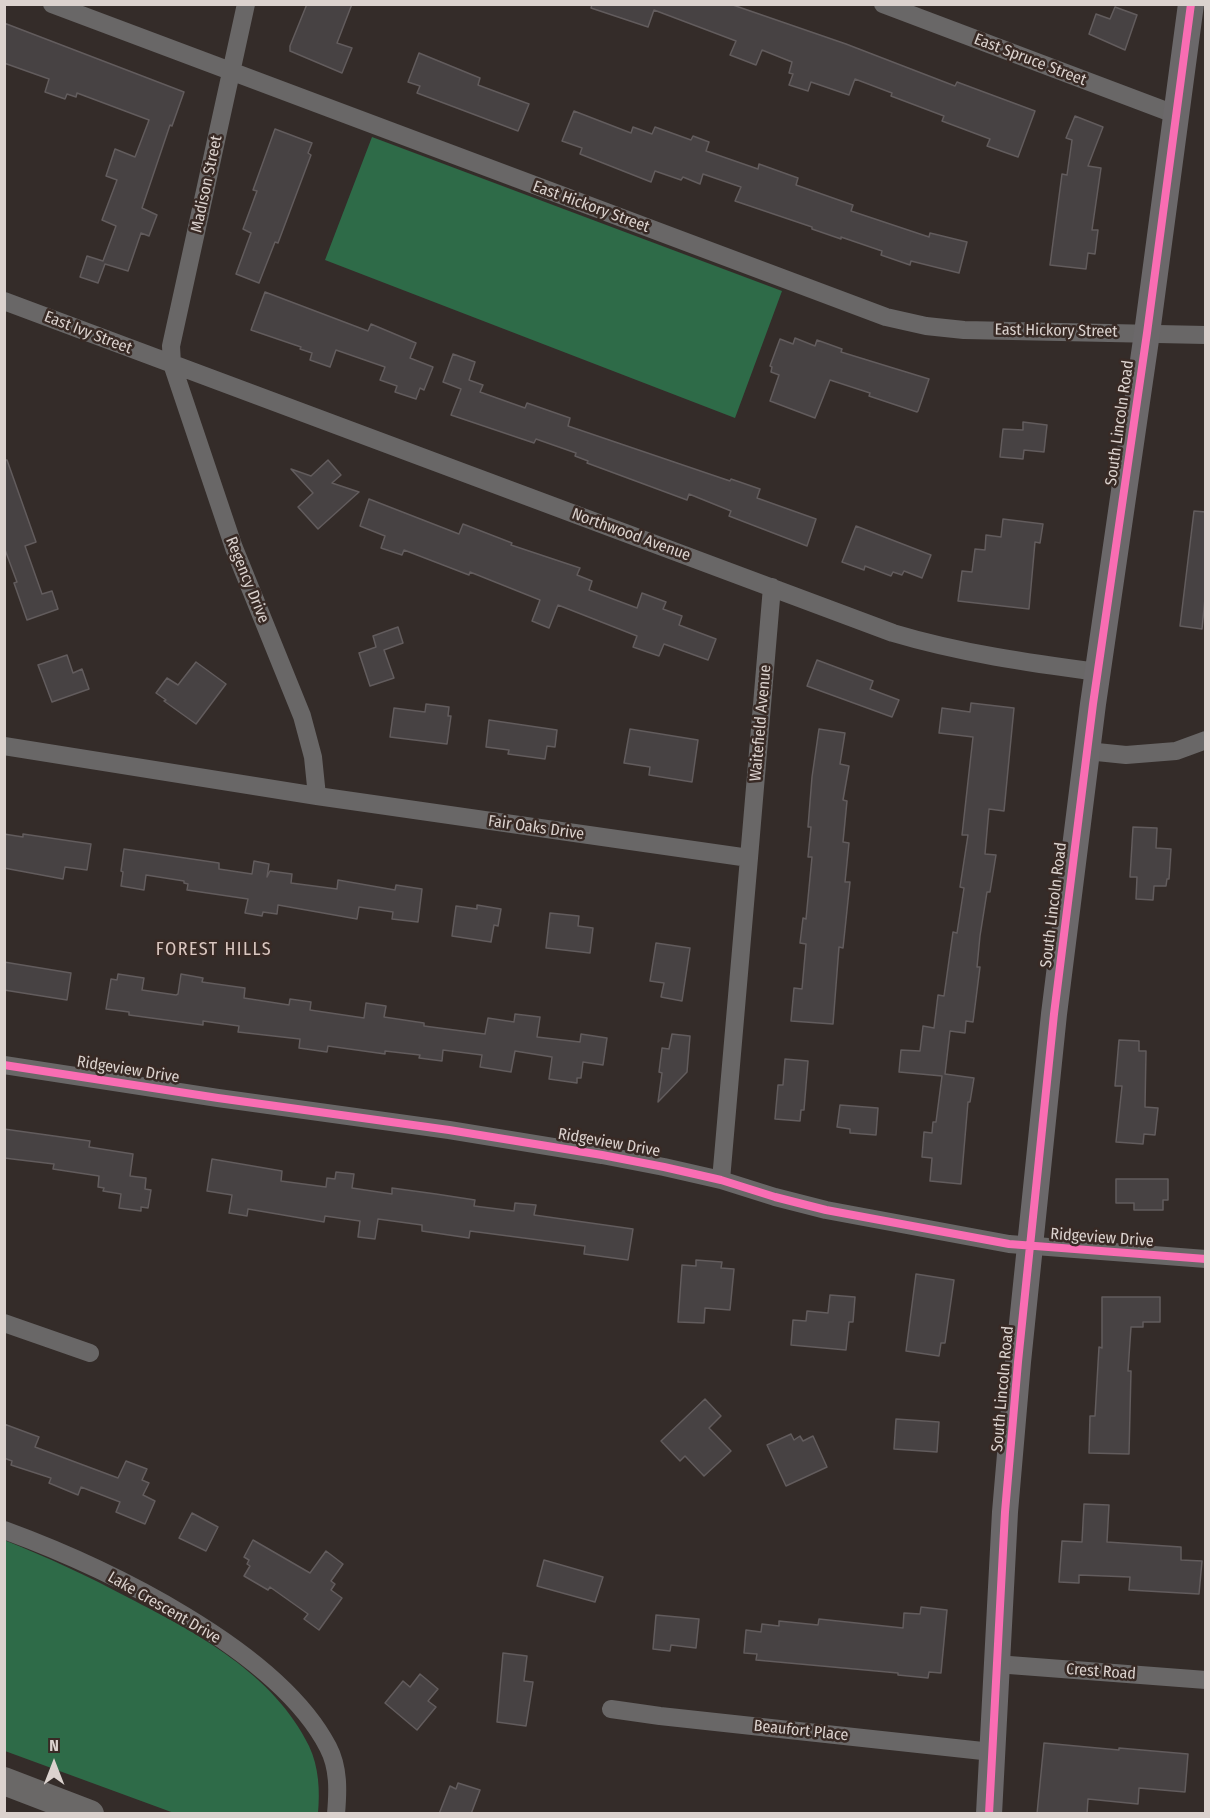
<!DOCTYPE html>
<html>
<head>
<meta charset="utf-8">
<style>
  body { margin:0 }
  #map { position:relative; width:1210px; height:1818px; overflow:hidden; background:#342c29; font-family:"Fira Sans Condensed",sans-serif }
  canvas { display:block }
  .frame { position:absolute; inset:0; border:6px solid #dbd2ce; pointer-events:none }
  .north { position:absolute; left:24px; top:1734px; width:60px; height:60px; -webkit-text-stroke:4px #382a25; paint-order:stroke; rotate:0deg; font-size:16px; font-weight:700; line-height:24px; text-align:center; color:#dbd2ce }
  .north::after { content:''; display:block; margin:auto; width:21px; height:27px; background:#dbd2ce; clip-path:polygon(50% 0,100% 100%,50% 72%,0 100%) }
</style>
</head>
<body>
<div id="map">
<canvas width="1210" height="1818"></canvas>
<div class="frame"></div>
<div class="north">N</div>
</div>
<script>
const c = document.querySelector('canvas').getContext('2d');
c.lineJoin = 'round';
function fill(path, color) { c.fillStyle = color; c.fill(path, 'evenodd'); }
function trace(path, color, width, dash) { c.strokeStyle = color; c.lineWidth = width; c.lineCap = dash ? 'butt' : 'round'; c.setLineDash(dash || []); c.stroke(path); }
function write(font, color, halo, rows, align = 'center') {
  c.font = font + ' "Fira Sans Condensed",sans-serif'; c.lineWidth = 5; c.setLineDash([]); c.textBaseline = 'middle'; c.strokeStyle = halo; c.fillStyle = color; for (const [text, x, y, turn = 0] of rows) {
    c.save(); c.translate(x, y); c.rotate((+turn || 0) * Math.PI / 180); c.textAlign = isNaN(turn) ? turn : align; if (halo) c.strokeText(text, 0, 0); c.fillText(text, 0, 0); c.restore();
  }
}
fill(new Path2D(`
  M372,137L782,291L735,418L325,260Z
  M4,1540C47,1557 88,1576 129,1598C197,1633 274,1674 309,1746C319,1767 320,1791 318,1813H174L5,1751Z`), '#2e6b48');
const building = new Path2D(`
  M307,4H352L337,43L352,48L342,73L290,51V46Z
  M592,4H730L846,44L955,86L957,82L1035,111L1018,157L987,146L990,139L942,121L944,116L891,96L892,93L855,79L849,95L811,82L808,91L789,85L793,74L789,73L792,62L762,50L756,65L730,55L736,41L654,10L648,27L591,8Z
  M1115,7L1137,15L1125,50L1089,34L1096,14L1110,19Z
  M4,23L184,92L172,126L170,125L142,208L157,215L149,236L141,233L128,271L105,264L98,283L80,277L87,256L103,261L116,226L102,220L117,180L106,176L115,149L135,157L149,120L77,93L76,97L67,94L65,99L45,92L49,79L4,63Z
  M419,53L480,78L478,85L529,104L518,131L417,93L420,86L408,82Z
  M574,111L631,133L633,127L652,134L655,127L691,140L693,136L709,142L706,151L758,169L759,164L798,178L796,185L853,205L851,211L929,237L930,233L967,242L959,273L911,261L910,265L881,255L882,251L841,237V239L812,229V227L735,201L741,187L703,174L700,184L683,177L681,180L655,171L651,182L580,154L582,148L562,141Z
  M1075,116L1103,127L1088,166L1101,168L1092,230H1098L1095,254L1088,253L1086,269L1050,265L1062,174L1067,175L1072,140L1066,138Z
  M275,129L312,143L308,153L311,155L278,243L275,242L259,283L236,274L251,233L243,229L257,191L253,190Z
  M265,292L368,331L371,324L416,343L410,358L433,367L424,390L420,388L416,399L395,392L397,386L380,380L385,367L336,350L330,367L310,360L312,353L300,349L301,347L251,330Z
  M795,338L815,346L817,340L842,349L841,352L929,379L918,411L917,412L869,396L870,393L830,380L815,418L770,401L779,375L771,372L772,367L770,366L780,339L793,344Z
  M453,354L475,362L469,380L483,385L480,392L525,408L527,403L570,418L568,426L730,481L731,479L760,489L757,498L816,519L807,546L729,516L731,511L689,494L687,500L587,463L588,461L575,456L576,453L536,439L534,443L451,415L461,389L443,382Z
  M1023,422L1047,425L1044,452L1024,450L1023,459L1000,457L1003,429L1023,430Z
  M4,460H7L36,542L25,546L42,594L52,591L58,609L27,620L14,583L17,582L4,547Z
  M328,460L341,475L332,483L359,492L318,529L298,507L313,493L291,469L311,476Z
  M369,499L459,534L463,524L512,543L511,545L580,568L577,575L592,581L589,590L637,608L642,593L666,602L663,609L682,616L679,625L716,639L708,660L664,644L659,656L633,647L637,636L558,605L549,628L532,621L540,600L470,572L469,575L404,550L402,555L381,548L385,536L360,526Z
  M1194,511L1206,512V588L1202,629L1180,626Z
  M1003,519L1043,524L1040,543L1035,542L1029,609L958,601L962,571L972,572L975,549L985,550L986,535L1001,537Z
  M856,526L931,555L922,578L904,571L902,575L893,572L891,576L865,566L864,570L842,562Z
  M398,627L403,643L384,650L394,678L370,686L359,653L376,647L373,636Z
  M67,655L73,673L82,669L89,689L52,702L38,665Z
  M817,660L873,681L870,689L899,700L892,717L807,686Z
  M196,662L226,684L196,724L164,701L166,700L156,693L167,678L178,685Z
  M971,703L1014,708L1004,811L989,809L985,854L996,855L990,892H987L980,936L977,967H980L973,1022L966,1021L965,1033L950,1031L945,1074L974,1078L970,1102H968L961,1184L930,1181L932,1158L922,1157L924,1132L932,1133L933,1122H936L942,1076L899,1072L901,1050L920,1051L923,1026L934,1028L938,995L944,996L953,932L957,933L964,888L960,887L968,835H962L973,737L939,733L942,708L970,712Z
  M426,704L449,707L448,716H451L447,744L390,737L394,708L425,712Z
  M489,720L557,730L555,747L547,746L545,759L508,754L509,750L486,747Z
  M630,729L698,740L692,782L649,775L650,767L624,763Z
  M819,729L845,733L840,764L849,766L843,800L847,801L843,842L849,843L845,882H850L843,948L839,947L833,1024L791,1021L794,988L802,989L806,944L800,943L803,918L806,919L812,857H808L811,827H808L812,777Z
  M1133,827L1157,828L1156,848L1171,849L1169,879H1167L1166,886H1154L1153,900L1136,899L1137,877H1130Z
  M4,834L23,837V834L91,844L87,870L65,867L63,879L4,868Z
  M124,849L219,863V869L252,874L254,861L269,864L267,877L270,871L292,874L291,883L337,889L338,880L395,890L396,885L422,889L418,922L392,919L393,912L359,907L357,919L278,905L277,914L263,912L262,916L245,913L248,899L187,890L188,884L184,883V881L146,875L144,890L121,886L123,872L121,871Z
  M477,905L501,909L498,926L494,925L491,942L452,936L456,906L477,909Z
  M550,913L579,916L578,926L593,928L590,953L546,948Z
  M656,943L690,948L682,1001L661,997L664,983L650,981Z
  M4,962L71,973L67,1000L4,990Z
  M118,974L144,978L142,990L176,995L178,994L181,974L203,978L202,982L245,988L244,998L289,1005L290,999L311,1002L310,1010L364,1018L366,1003L386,1006L384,1017L424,1023V1026L485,1034L488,1018L514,1022L515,1014L540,1017L537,1037L580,1042L581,1034L607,1038L603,1065L583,1062L581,1078H577V1083L549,1079L552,1057L515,1051L511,1072L480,1067L482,1055L443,1050L442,1061L419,1058L420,1055L385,1051V1054L328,1046L327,1052L299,1048L300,1039L238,1032L239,1026L203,1021V1025L129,1015V1012L106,1009L111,979L117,980Z
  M672,1034L690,1036L687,1072L658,1102L662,1073L659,1072L662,1048L669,1049Z
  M1119,1040L1139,1041V1051H1146L1145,1107L1158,1108L1155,1135L1144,1134L1143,1144L1116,1142L1122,1086H1115Z
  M785,1059L808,1061L804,1110H801L800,1121L775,1119L778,1085H783Z
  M840,1105L878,1108L876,1135L850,1133V1129L837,1127Z
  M4,1129L90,1141L89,1147L133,1154L130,1176L146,1178L145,1189L151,1190L148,1208L141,1207V1211L119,1208L121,1194L103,1191L104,1188L98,1187L99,1176L53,1169L54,1164L4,1158Z
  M212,1159L282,1171L281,1181L326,1187L327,1178L335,1179L336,1172L354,1174L352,1188L392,1194V1188L436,1194L475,1200L474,1206L514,1211L515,1203L536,1205L534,1215L633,1229L628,1260L584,1254L585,1246L470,1231L469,1238L422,1231V1225L378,1219L375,1239L358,1237L360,1221L325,1216L324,1222L248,1209L247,1216L229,1213L232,1195L207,1191Z
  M1116,1179H1168V1200H1163V1210H1134V1203H1116Z
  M696,1260L722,1262L721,1268L734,1269L730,1310L705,1308L704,1323L678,1322L682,1265L696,1266Z
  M916,1274L954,1280L945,1343H941L939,1356L906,1351Z
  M830,1295L855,1297L853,1322H849L846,1350L791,1345L793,1320L806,1321L807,1311L828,1313Z
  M1102,1297H1160V1322H1143V1327H1131L1128,1371H1131L1129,1454L1089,1453L1090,1416H1095L1099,1347L1102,1348Z
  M705,1399L721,1416L709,1428L731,1451L704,1476L685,1456L680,1461L661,1441Z
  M896,1419L939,1422L937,1452L894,1449Z
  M4,1424L39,1437L35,1447L118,1478L126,1461L147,1469L142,1480L149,1483L143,1495L155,1501L145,1524L116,1512L120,1502L81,1487L78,1495L49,1483L51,1478L11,1465L12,1461L4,1458Z
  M791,1434L794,1440L800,1436L803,1441L813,1436L827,1467L786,1486L767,1445Z
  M1084,1504L1109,1505L1107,1542L1181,1547V1560L1202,1561L1199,1594L1129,1590L1130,1577L1079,1575V1583L1059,1582L1062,1541L1082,1542Z
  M192,1513L218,1527L206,1551L179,1538Z
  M253,1540L310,1573L326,1551L343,1564L331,1581L335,1584L331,1590L342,1598L319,1630L304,1619L308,1614L270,1587L268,1590L244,1576L250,1566L247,1564L249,1560L244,1557Z
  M544,1560L603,1577L595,1602L537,1586Z
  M921,1607L947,1610L941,1673L929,1672L928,1678L898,1675V1673L756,1660L757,1654L744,1653L746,1630L761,1632L762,1624L779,1626V1621L818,1625L819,1619L903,1628L904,1613L920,1614Z
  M656,1615L699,1619L696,1648L671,1645L670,1651L653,1649Z
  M503,1653L527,1656L524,1681L533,1682L526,1726L497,1722Z
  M420,1674L438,1689L428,1701L436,1707L417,1730L385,1703L403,1681L410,1687Z
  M1044,1743L1119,1750V1748L1188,1754L1185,1792L1139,1788L1138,1804L1088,1799L1087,1814H1037Z
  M458,1783L480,1790L471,1814H439L450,1786L456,1789Z`);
fill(building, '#474243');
trace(building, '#625c5d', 1.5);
trace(new Path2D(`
  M52,4L886,317L926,326L964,330L1206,335
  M246,4L171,346L172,364L234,548L302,716L313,757L317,796
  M883,4L1177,115
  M4,301L893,633C960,653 1029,663 1098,672
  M4,746L317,796L749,858L721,1180
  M1087,751L1126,755L1176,751L1206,740
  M749,858L772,587
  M4,1065L218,1098L449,1130L602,1155L664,1167L721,1180L775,1197L826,1210L1009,1244L1206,1259
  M4,1323L90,1353
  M4,1530C105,1567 277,1649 328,1747C339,1768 338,1791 336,1814
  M996,1664L1206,1680
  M611,1709L660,1716L992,1752`), '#696767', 18);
trace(new Path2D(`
  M989,1814L1005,1512L1018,1362L1054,1014L1093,704L1147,333L1191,4`), '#6b686a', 26);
trace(new Path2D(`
  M4,1781L90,1814`), '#6a6867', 28);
trace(new Path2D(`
  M4,1065L218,1098L449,1130L602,1155L664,1167L721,1180L775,1197L826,1210L1009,1244L1206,1259
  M989,1814L1005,1512L1018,1362L1054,1014L1093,704L1147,333L1191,4`), '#f96db3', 8);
write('16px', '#dbd2ce', '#382a25', [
  ["East Spruce Street",1030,60,21],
  ["Madison Street",207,184,-78],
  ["East Hickory Street",591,207,20],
  ["East Hickory Street",1056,331,1],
  ["East Ivy Street",88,333,21],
  ["South Lincoln Road",1120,423,-82],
  ["Northwood Avenue",631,535,20],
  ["Regency Drive",247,580,68],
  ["Waitefield Avenue",761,723,-85],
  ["Fair Oaks Drive",536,828,8],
  ["South Lincoln Road",1054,905,-83],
  ["Ridgeview Drive",128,1070,9],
  ["Ridgeview Drive",609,1143,10],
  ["Ridgeview Drive",1102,1238,4],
  ["South Lincoln Road",1003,1389,-85],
  ["Lake Crescent Drive",164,1608,30],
  ["Crest Road",1101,1672,4],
  ["Beaufort Place",801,1731,6]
]);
c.letterSpacing = '1.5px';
write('18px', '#dac7c0', '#382a25', [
  ["FOREST HILLS",214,950]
]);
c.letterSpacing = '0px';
</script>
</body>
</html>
